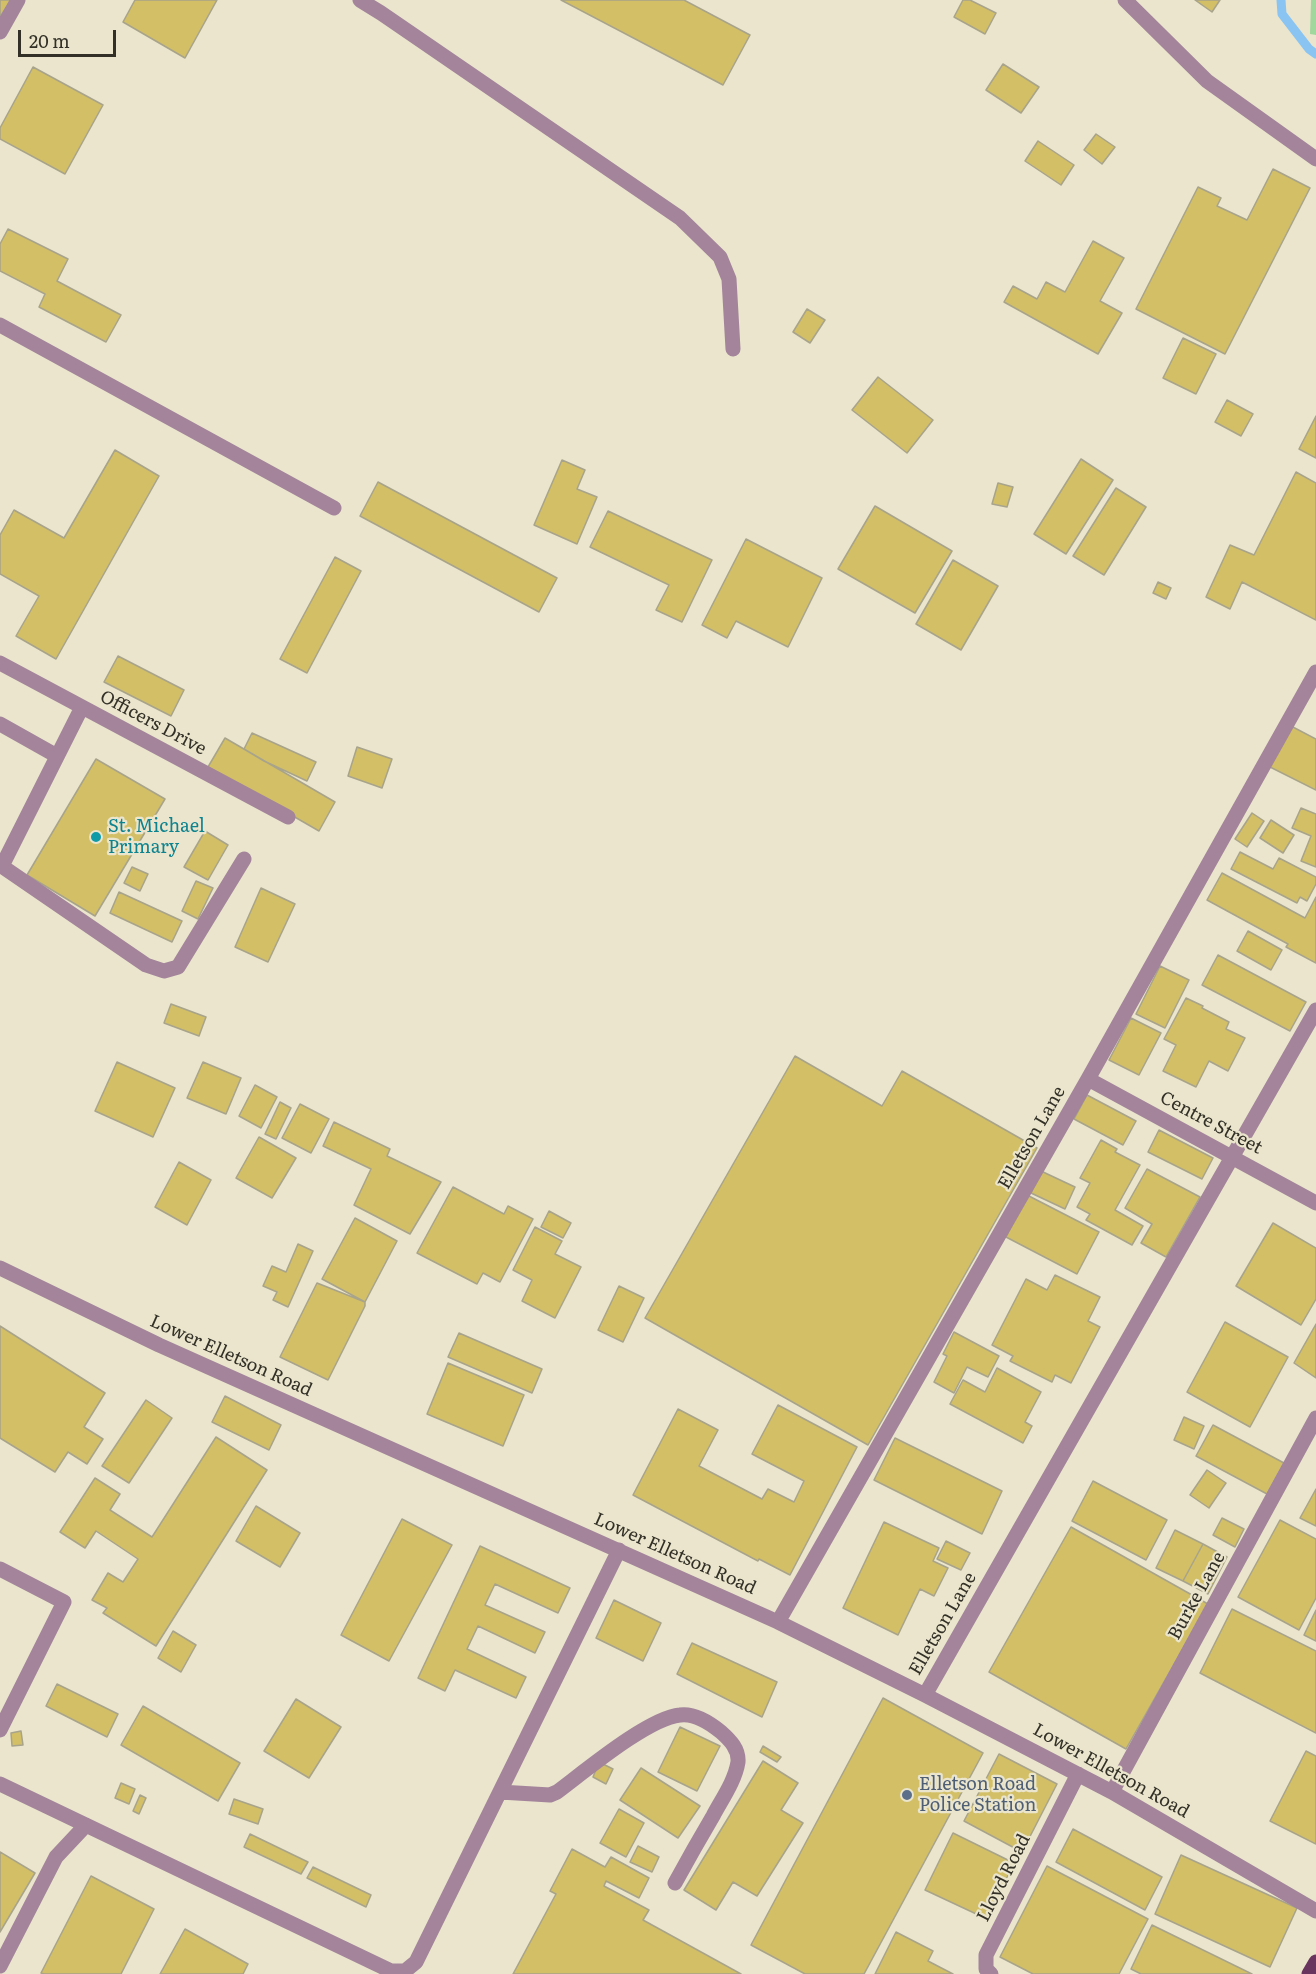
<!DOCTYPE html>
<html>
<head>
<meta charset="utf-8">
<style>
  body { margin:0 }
  #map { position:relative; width:1316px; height:1974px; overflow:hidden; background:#eae5cc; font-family:Literata,serif }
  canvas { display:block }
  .scale { position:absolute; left:18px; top:30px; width:98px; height:27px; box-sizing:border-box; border:3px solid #323027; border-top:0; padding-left:8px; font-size:18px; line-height:21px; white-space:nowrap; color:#323027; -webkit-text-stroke:4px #eae5cc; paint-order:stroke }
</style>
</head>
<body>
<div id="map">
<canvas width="1316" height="1974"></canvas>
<div class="scale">20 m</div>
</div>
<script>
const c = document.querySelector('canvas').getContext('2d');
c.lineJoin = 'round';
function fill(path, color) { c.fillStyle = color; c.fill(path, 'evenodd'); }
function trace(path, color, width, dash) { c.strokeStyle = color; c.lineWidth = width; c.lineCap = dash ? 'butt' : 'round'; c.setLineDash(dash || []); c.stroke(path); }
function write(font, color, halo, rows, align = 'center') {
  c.font = font + ' Literata,serif'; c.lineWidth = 4.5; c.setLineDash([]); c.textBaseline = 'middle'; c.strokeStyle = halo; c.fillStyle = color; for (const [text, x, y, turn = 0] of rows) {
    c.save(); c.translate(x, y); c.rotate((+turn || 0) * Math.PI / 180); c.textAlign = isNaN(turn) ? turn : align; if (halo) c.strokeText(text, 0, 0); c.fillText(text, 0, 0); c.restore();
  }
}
fill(new Path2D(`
  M1311,0H1316V35L1310,34Z`), '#a1d69d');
trace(new Path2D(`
  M1281,0L1282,14L1309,49L1316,54`), '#8ac4f2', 9);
const building = new Path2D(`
  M0,0H11L0,17Z
  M135,0H217L185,58L123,22Z
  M561,0H684L750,35L723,85Z
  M963,0H970L996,13L985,34L954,17Z
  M1195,0H1220L1212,12Z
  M1003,64L1039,87L1021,113L986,90Z
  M33,67L103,105L65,174L0,139V128Z
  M1096,134L1115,147L1102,164L1084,150Z
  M1038,141L1074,165L1061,185L1025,161Z
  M1273,169L1310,188L1225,354L1136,309L1198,187L1221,198L1217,206L1247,220Z
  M8,229L68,259L57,281L121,315L106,342L39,307L45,294L0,271V244Z
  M1093,241L1124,258L1100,301L1122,313L1098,354L1004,302L1013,286L1037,299L1046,282L1065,292Z
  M807,309L825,320L810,343L793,332Z
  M1183,338L1216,354L1196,394L1163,378Z
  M878,377L933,420L907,453L852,410Z
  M1227,400L1253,414L1241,436L1215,422Z
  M1316,416V458L1299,449Z
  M115,450L159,476L56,659L16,636L39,596L0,574V535L14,510L64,538Z
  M1081,459L1113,480L1066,554L1034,534Z
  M562,460L585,470L577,489L597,497L577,544L534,525Z
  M1296,472L1316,483V620L1242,582L1230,609L1206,597L1230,545L1254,555Z
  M378,482L557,578L539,612L360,516Z
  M998,483L1013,487L1007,507L992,504Z
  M1116,488L1146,507L1104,575L1073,556Z
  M875,506L952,551L915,613L838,569Z
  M608,511L712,560L682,622L656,610L669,585L590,547Z
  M746,539L822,578L788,647L736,621L727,638L702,625Z
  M335,557L361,571L307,673L280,659Z
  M953,560L998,586L961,650L916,624Z
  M1158,582L1171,588L1166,599L1153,593Z
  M118,656L184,690L171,716L104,682Z
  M1291,726L1316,739V790L1270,767Z
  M252,733L316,762L307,781L264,761L244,749Z
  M225,738L335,802L319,831L208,767Z
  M357,747L392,759L382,788L348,776Z
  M96,759L165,799L95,916L27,875Z
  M1301,808L1316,814V867L1301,861L1311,836L1292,828Z
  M1252,813L1264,821L1247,847L1235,839Z
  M1271,820L1294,835L1283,853L1260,838Z
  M205,831L228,845L208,880L184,867Z
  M1240,852L1273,869L1279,858L1316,877V884L1307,901L1300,897L1297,903L1231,869Z
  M132,867L148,874L140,891L124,883Z
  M1222,873L1305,918L1316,897V963L1286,947L1288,944L1207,900Z
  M196,881L213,888L198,919L182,911Z
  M261,888L295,904L268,962L235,947Z
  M119,892L182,921L172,942L110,913Z
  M1248,931L1282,950L1271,970L1237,951Z
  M1218,955L1306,1002L1290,1031L1202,985Z
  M1160,966L1189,980L1165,1028L1136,1014Z
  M1186,998L1203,1006L1202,1008L1229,1022L1226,1029L1245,1038L1228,1071L1209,1061L1196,1087L1163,1071L1176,1045L1164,1039Z
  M171,1004L206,1017L199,1036L164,1023Z
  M1131,1018L1161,1033L1139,1075L1109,1060Z
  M795,1056L882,1106L902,1071L1037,1148L868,1445L645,1318Z
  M117,1062L175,1088L153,1137L95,1111Z
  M203,1062L241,1078L226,1114L187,1098Z
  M255,1085L277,1097L261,1128L239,1116Z
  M1087,1095L1136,1121L1123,1145L1074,1119Z
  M280,1102L291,1108L276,1139L265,1134Z
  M300,1104L329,1119L311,1153L282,1138Z
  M334,1122L390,1149L387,1156L441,1182L410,1234L354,1205L371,1169L323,1146Z
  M1159,1130L1213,1158L1202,1179L1148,1152Z
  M259,1137L296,1158L272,1198L236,1178Z
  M1101,1140L1117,1149L1115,1152L1140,1165L1115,1210L1143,1226L1132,1245L1086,1220L1090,1214L1077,1207L1090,1183L1080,1178Z
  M179,1162L211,1180L187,1225L155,1207Z
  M1147,1169L1200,1197L1166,1257L1141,1243L1152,1224L1125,1208Z
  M1041,1171L1075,1187L1065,1209L1031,1193Z
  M453,1187L504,1214L508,1206L533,1219L500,1282L483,1273L477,1284L417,1253Z
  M1027,1195L1099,1232L1077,1274L1006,1237Z
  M549,1211L571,1223L563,1238L541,1227Z
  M355,1218L397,1241L365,1302L322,1279Z
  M1273,1223L1316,1248V1299L1301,1325L1236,1286Z
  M535,1227L562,1241L555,1254L581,1267L555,1318L522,1301L532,1280L513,1270Z
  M298,1244L313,1251L288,1307L273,1300L277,1292L263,1286L272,1266L286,1272Z
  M1055,1275L1100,1297L1088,1321L1100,1327L1071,1383L1055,1375L1052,1382L1010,1361L1013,1356L992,1345L1026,1279L1047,1290Z
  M317,1283L365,1302V1306L328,1380L280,1357Z
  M619,1286L644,1298L623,1342L598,1330Z
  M1225,1322L1288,1357L1250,1427L1187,1392Z
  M1316,1324V1378L1294,1363Z
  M0,1326L105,1393L84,1427L103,1439L87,1464L68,1452L55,1472L0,1438Z
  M954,1332L999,1356L988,1377L967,1367L954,1393L934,1382L947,1356L943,1354Z
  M459,1333L542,1369L532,1393L448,1357Z
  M448,1363L524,1395L503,1446L427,1414Z
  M997,1368L1041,1392L1025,1422L1032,1426L1023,1443L950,1404L963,1380L985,1392Z
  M225,1396L281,1425L269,1450L212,1422Z
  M146,1400L172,1418L129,1483L102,1466Z
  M778,1405L857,1447L790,1575L759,1559L758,1561L633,1495L678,1409L718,1430L699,1466L762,1499L768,1489L794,1502L804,1481L752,1454Z
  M1184,1417L1204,1426L1194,1449L1174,1440Z
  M1213,1425L1284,1463L1267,1494L1196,1456Z
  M216,1437L267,1470L156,1646L103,1613L107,1608L92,1600L108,1573L123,1582L138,1559L96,1531L85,1548L60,1532L95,1478L120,1494L110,1510L152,1537Z
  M895,1438L1002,1491L982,1534L874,1480Z
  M1207,1470L1226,1483L1209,1508L1190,1495Z
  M1093,1481L1167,1520L1146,1560L1072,1521Z
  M1316,1489V1526L1300,1518Z
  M256,1506L300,1533L280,1567L236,1541Z
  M1222,1518L1244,1529L1235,1547L1213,1535Z
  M402,1519L452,1545L389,1661L341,1635Z
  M1280,1520L1316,1539V1598L1299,1630L1238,1597Z
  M884,1522L939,1548L933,1561L948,1568L934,1596L920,1589L898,1635L843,1608Z
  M1071,1527L1208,1604L1126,1749L989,1672Z
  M1175,1530L1203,1544L1183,1581L1156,1568Z
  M946,1541L970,1553L961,1570L937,1559Z
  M1203,1544L1227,1557L1208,1594L1183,1581Z
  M480,1546L570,1588L558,1613L495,1584L485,1605L545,1632L535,1653L478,1626L467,1649L526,1677L516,1698L455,1670L445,1691L418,1678Z
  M614,1600L661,1623L643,1661L596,1638Z
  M1232,1609L1316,1651V1733L1200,1673Z
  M1316,1610V1641L1304,1635Z
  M173,1631L196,1645L181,1672L158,1658Z
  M692,1643L777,1682L762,1717L677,1674Z
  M57,1684L118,1714L107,1737L46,1706Z
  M883,1698L983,1753L864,1974H805L751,1945Z
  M296,1699L341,1727L309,1778L264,1751Z
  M143,1706L240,1763L218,1801L121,1745Z
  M680,1727L720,1746L697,1791L658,1772Z
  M21,1731L23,1745L12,1746L11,1733Z
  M763,1746L781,1757L777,1762L760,1752Z
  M1306,1751L1316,1756V1844L1270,1821Z
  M999,1754L1057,1784L1022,1852L964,1821Z
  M763,1761L798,1783L781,1810L803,1823L757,1896L733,1882L716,1910L684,1890Z
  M599,1762L613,1769L606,1784L593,1777Z
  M641,1768L700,1806L678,1838L620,1800Z
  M121,1783L135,1789L129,1804L115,1798Z
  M140,1795L146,1798L139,1814L133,1811Z
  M234,1799L263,1809L258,1824L229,1814Z
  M619,1809L644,1823L626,1857L600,1843Z
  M1073,1829L1162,1877L1145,1910L1056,1862Z
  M953,1833L1014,1863L987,1919L925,1890Z
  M250,1834L308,1862L301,1874L244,1847Z
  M638,1846L659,1857L652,1872L630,1862Z
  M572,1849L605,1867L611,1857L649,1878L639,1898L606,1881L604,1886L649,1910L643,1920L741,1974H513L556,1894L550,1891Z
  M0,1852L35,1873L0,1932Z
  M1181,1855L1297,1908L1270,1967L1155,1914Z
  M1047,1866L1148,1919L1119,1974H1033L1000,1957Z
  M313,1867L371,1895L366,1907L307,1878Z
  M91,1876L154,1909L121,1974H44L41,1973Z
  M1152,1925L1252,1974H1141L1131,1969Z
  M185,1929L248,1964L243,1974H160Z
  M896,1932L933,1951L928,1961L953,1974H875Z`);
fill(building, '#d2bf66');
trace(building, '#a8a38b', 1.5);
trace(new Path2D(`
  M360,0L381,13L680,218L720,257L729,279L733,349
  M1125,0L1207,81L1316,159
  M0,32L18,0
  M0,325L334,508
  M0,663L288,817
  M0,724L57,756
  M0,865L146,965L164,971L178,967L244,859
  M2,866L82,707
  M1088,1079L1316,1203
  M0,1268L159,1345L778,1622L925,1695L1112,1792L1316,1911
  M0,1569L64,1602L0,1730
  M778,1622L1088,1079L1316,672
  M925,1695L1316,1010
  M0,1784L391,1971H405L416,1962L619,1550
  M500,1792L550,1795L557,1792C584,1772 648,1718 680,1715C694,1713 710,1723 721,1732C730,1740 739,1749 738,1762C735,1781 722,1799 713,1816C700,1838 687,1861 675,1883
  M1112,1792L1316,1418
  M0,1966L56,1857L86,1825
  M991,1974L986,1969V1955L1078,1774`), '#a3849b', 15);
trace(new Path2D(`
  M1309,1974L1316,1962`), '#69345e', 15);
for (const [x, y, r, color] of [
  [96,837,6,"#0f9aa8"],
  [907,1795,6,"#5c6f8a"]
]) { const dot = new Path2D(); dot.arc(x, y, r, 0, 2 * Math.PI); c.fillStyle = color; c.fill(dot); trace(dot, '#eae5cc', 2); }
write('18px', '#323027', '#eae5cc', [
  ["Officers Drive",153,723,28],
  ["Centre Street",1211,1123,28],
  ["Elletson Lane",1032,1138,-60],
  ["Lower Elletson Road",231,1356,24],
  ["Lower Elletson Road",675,1554,24],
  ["Burke Lane",1197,1596,-61],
  ["Elletson Lane",943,1624,-60],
  ["Lower Elletson Road",1111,1771,29],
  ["Lloyd Road",1004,1878,-63]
]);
write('18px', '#0d838f', '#eae5cc', [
  ["St. Michael",108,827],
  ["Primary",108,848]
], 'left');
write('18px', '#4e5e75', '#eae5cc', [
  ["Elletson Road",919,1785],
  ["Police Station",919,1806]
], 'left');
</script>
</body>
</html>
